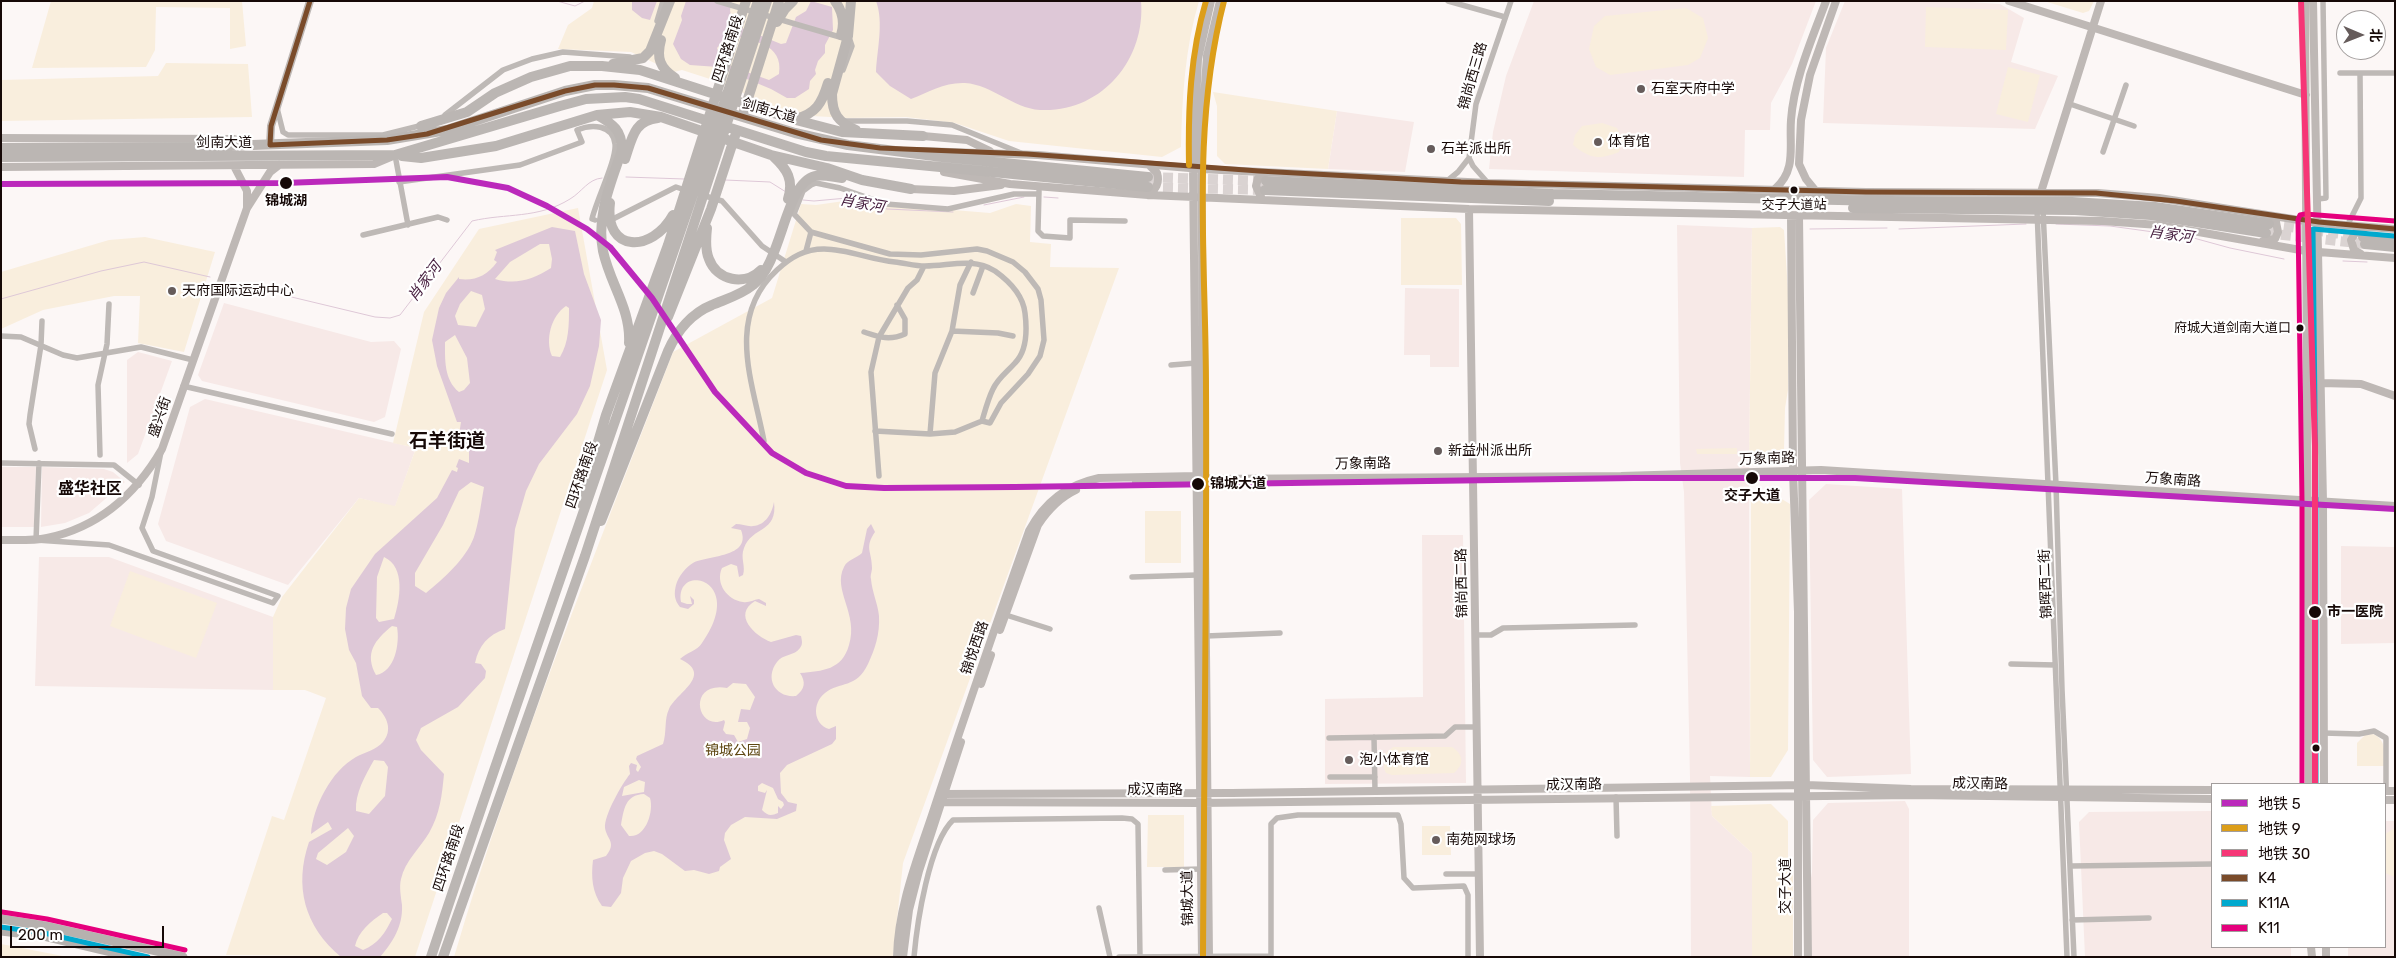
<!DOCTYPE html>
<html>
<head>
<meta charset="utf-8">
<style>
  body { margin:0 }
  #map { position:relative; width:2396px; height:958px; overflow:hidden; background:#fcf7f6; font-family:Rubik,"Noto Sans SC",sans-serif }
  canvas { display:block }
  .frame { position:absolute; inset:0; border:2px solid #160907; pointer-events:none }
  .legend { position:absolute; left:2211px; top:783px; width:175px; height:165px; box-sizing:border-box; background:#fff; border:1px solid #a29d9c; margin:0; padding:6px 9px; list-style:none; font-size:15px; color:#160907 }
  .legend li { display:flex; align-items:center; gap:10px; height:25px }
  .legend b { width:25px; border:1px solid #a29d9c }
  .north { position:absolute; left:2336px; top:10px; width:50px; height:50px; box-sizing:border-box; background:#fff; border:1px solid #a29d9c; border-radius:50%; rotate:91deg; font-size:14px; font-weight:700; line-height:20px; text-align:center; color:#160907 }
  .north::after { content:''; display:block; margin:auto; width:18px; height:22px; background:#665c5b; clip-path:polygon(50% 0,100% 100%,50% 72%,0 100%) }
  .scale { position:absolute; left:10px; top:926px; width:154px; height:22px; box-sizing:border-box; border:2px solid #160907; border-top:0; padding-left:6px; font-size:15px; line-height:18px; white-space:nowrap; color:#160907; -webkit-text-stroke:4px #fff; paint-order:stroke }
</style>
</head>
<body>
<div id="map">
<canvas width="2396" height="958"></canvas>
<div class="frame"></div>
<ul class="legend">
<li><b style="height:6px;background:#bb29bb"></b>地铁 5</li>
<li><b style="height:6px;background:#dc9e19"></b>地铁 9</li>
<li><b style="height:6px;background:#f63676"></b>地铁 30</li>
<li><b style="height:6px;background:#7a4b2a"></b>K4</li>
<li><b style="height:6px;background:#00a9ce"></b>K11A</li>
<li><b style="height:6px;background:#e5007d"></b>K11</li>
</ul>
<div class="north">北</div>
<div class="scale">200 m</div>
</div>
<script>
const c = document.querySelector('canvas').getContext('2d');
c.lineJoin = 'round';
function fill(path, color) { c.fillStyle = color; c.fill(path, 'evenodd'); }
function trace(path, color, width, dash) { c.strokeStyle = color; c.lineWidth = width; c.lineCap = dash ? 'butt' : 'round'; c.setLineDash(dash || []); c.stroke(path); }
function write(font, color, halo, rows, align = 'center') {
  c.font = font + ' Rubik,"Noto Sans SC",sans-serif'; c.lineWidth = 4.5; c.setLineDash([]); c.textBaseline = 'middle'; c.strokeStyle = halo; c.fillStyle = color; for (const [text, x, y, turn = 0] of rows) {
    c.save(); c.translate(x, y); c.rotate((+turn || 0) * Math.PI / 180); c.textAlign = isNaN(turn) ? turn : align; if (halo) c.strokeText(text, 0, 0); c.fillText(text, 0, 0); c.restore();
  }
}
fill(new Path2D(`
  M1534,1H1816L1792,64L1771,103L1770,130H1745L1744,177L1489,169L1493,132L1506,76Z
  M1845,1H1954L2000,4L2024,18L2011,62L2058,76L2035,129L1823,123L1826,48Z
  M1337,111L1414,122L1405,172L1328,169Z
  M1677,225L1752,228L1749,465L1750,777L1710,776L1712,816L1752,853V957H1691L1690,778L1684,492L1680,463Z
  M1405,288L1459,289V367H1430V355H1404Z
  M224,303L371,342L394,341L401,349L385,417L374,422L202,381L198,375Z
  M138,352L172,361L138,454L127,463V360Z
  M205,399L416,448L395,507L359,498L288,585L166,541L158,524L190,407Z
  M1,467H36L34,527H1Z
  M42,467L104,469L113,472L125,482L89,513L65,523L41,527Z
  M1826,484L1902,489L1911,774L1827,777L1813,760L1809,500Z
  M1422,535H1463L1466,783L1325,784V699L1423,697Z
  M2341,546L2395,547V643L2341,644Z
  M39,557H109L273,617V690L35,686Z
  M1905,801L1909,809V957H1810L1809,889L1812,872L1813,820L1828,803Z
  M2212,811V947H2291V957H2085L2079,822L2089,812Z
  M2385,821H2395V957H2348V947H2385Z`), '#f7e9e7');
fill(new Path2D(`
  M51,1H242L246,46L230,49V8L156,7L155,50L146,67L32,68Z
  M594,1H1199C1185,48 1182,98 1181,147L1162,157L1009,141L955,123L906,117L847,118L795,115L710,79L682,70L674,72L631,52L558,49L568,25L592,8Z
  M2044,1H2094L2089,11L2083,13Z
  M1926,7L2008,10L2006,50L1925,47Z
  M1686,8L1703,18L1708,38L1700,58L1688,65L1610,75L1596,67L1589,49L1594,26L1605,16Z
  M166,63L248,64L252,117L1,121V80L158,76Z
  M2008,67L2040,75L2028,122L1996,114Z
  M1213,92L1337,111L1328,169L1225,164L1217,156V106Z
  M1602,123L1617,128L1623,140L1619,152C1598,160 1591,159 1573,145L1575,135L1582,126Z
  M844,201L990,213L1016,204L1031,206L1030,242L1051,244L1050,267L1119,268L903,863L893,957H454C515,751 596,552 673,352L772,298L801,204L816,205Z
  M578,208L607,370L415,957L226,955L272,816L284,820L326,698L305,690H273V617L282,597L359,498L395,506L416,448L393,443L424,312L479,229Z
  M1401,218H1456L1461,224L1462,285H1401Z
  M1780,227L1784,230L1788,291V390L1785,408L1784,451L1769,465H1749L1752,228Z
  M145,237L215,252L184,352L138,343L140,296H114L43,310L1,329V272L109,240Z
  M1737,448V454H1697L1696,449Z
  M1751,493H1772L1790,504L1788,750L1771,777H1750Z
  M1145,511H1181V563H1145Z
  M130,571L217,603L196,658L110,626Z
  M2373,734C2387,740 2384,753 2384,766H2357V743L2365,735Z
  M1393,747H1452C1463,754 1465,764 1454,773L1392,775L1386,773L1384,769V754Z
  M1771,804L1788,821V858L1793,876V957H1752V853L1712,816L1711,806Z
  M1148,815H1184V867H1147Z
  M1422,826H1450L1451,855H1422Z
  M2395,828V877L2385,873V834Z
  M1,944L68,957H1Z`), '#f9eedd');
fill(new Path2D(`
  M632,1H657L650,20L642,18L632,10Z
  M686,1H732L730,10L732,24L781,44L786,43L796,17L806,11L811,1L832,7L833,30L825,45V53L818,61L815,70L816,74L810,81L809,89L795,98H787L771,89L718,67L690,65L681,59L673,44L682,20L681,16ZM729,34C752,41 784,43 779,74L769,80L722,63L717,48Z
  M876,1H1141C1146,60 1101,113 1040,110C1012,108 993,85 965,83C945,82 929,92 911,99L890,86L876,72C877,50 884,22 876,1Z
  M552,227L575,231L584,274L601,320L599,346L590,386L577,414L539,464L526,491L515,529L505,629C488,635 479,645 475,663L481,664L486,671L485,678L458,707L421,728L416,740L421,750L444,774C442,795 440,814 429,833C420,848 405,861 401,879C399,887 401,897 402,905C403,926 393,942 380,957H341C304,926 294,886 309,842L332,829L328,822L311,834C313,807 331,771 356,757C365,752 376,750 383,742C393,730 387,717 378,708H371L362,696L356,663L349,650L345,629L346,608L351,589L375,554L437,498L452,470L457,472L458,468L456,467L459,459L469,463V451L459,447V439H462V436L459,435L461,422H457L437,366L432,340L439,308L446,293L459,277V279C475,281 487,276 497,262L494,260L497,252L495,250ZM540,244H549L552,259L551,268C532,280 516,285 495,279L510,262ZM471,291L482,295L485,309L476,327L458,325L455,316L460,304ZM566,306L569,308C569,325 569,342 560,357L552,356C545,340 551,316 566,306ZM455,335L467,358L470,383L464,390L459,392C444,380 445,359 445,342ZM471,482L484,487C481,503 479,522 474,537C466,559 443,579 426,593L415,586V573L443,525L459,491ZM384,557C406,567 400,600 394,619L379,622L376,618L377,577ZM392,626L397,627C400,643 395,672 376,675C364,653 375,640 392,626ZM374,760L384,761L388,767L385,796L369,814L356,811C355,793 365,776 374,760ZM348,828L354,836L346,852L327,865L316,859L318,853ZM383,913H387L392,919C385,933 378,944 363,950L355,946C358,932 371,921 383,913Z
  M774,502C778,533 752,526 744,548C740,558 746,566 743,575L739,577L737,566L731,564L722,568C715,583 727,600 743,602C749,603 753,600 759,599L766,603V606L755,601C732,615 755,636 771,642L796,635L801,636C802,641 803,644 800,648C795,656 782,654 777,662C764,679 776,698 796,696C805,689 806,682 800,673C823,671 842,670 849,645C859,614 832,590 844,567C847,560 857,558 862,553L867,529L871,524L875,532C864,548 872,551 872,568C872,572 870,575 871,579C872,592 878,604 879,616C880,634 875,649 868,664C856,689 840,681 825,693C812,703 813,724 829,729L836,726V739L832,744L787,765L780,773L781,793L788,802L797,804L796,811L777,819L745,817L731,825L725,833L724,840L731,859L720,867L719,871L709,874L694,870L685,871L662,854L654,851L645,853L631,861L623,878L621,893L611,907L602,906C592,892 591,877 593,860L606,856C617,842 607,840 605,828C604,815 622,784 630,774L629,766L631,763L637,765L636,770L638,772L641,767L636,759L637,756L663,744C667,732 664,719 669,709C677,692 714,675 680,659C687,652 697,651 702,643C748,578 674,562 681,602L687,604H692L690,596L694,600V604L688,609L680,607C674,600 674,593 676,585C678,577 686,567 693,563C707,555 752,558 741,530L731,528L736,524C742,524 748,527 753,526C766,525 772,513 774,502ZM733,683L746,684L755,697L750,710L741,709L738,722H747L750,728L747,739L738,742L734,735L726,734L723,730L725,722L724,720C697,733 686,681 727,688ZM639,780L645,782L644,792L622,796L624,787ZM762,783L773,788L778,799L783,802L784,805L781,809L778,806V813C771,816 768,816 762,810L767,790L765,793L758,791V786ZM644,794L650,798C654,811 646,838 629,836L621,825C624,809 625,795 644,794Z`), '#dec8d7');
trace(new Path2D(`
  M557,1L575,6L585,1
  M626,177L684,179
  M725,180L770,182L786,192
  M1044,197L1058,198
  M803,200L814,201L847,198L887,209L953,212
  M984,205L1024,197
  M2056,224L2110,226L2190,237L2230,248L2284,259
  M1810,229L1887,228
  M1899,229L2026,224
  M2343,261L2367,262
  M229,282L375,317L390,318L400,315L472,221C506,213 538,219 570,199C582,192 588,179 602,178
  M1,299L101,271L144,262L210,277`), '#dec8d7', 1);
trace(new Path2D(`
  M1148,177L1266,181
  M1148,187L1265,190
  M2269,224L2363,237
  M2266,233L2365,244`), '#dad3d2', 10, [10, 5]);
trace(new Path2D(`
  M717,1L850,40L852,46L843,70
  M1448,1L1505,17
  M657,21L663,1
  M2340,73H2395
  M2070,104L2134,126
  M277,108L283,132L288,135H383L423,125
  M445,115L503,70L532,59L563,52L630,57
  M846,121H907L952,125L1021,153
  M2103,152L2126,85
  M395,155L408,225
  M1447,181L1458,172L1469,158
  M399,182L520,165L582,142L577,130C591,124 613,124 615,144C617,159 596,201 592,219L595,220
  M1488,183L1473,166L1469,158L1476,104L1511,1
  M1039,191L1038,231L1043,236L1070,238V220L1125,221
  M702,195L722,201L762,246L786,262
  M2318,199L2326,198L2323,1
  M2037,210L2067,957
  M2043,210L2056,485L2062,689L2074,957
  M611,220L676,187L688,191
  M2347,226L2361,198L2360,73
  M363,235L438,217L447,220
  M806,251L811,232
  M973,293L983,266
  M952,331L998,333L1013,336
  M864,332C879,337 889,341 905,334V319L897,305
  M1,336L21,337L63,355L77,358L141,347L193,360
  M1171,365L1196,363
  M183,386L392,434
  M875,431L930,434L955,432L982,421L990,423L1001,403L1028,374L1040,356L1044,340L1041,300L1038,289L1025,272L1013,262L987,251L977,249L921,255L890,254L811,232L794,214L803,191L811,185L816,183L840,188L886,204L948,209L1014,194H1039
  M930,434L935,373L952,331L960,285L971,262
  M764,441C753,383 725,318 777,270C791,257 805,249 824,249C848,249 871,260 895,262C905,263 915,266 925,266C950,266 972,257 995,271C1009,281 1023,295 1025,313C1027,329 1027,351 1015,363C1007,372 998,378 993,389C988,399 985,411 982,421
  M35,449L29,424L30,415L41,345L42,321
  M100,455L98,385L107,344L109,304
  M1,463L114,465L139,485
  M39,463L36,540L109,545L273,603L278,596L153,551L142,528L152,497L161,452
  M879,476L871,372L879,337L908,288L917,280L924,266
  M1132,577L1197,575
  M1006,615L1050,629
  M1476,635H1491L1503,628L1635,625
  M1206,636L1280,633
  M2011,664L2055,665
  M2323,733L2359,734L2374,731L2386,738V791
  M1374,737L1375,791
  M1329,738L1445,736L1455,727H1476
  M1330,777H1375
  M1616,797L1617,836
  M2071,866L2212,864
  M1165,870L1201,869
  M1446,874H1478
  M1099,908L1110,957
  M2072,920L2149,918
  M914,957C917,923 929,843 953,820L1122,818L1132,819L1138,824L1140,957
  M1119,957L1271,956
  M1271,957V824L1277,818L1298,815H1398L1401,824L1404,878L1413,888L1464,886L1468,895V957`), '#beb9b6', 5.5);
trace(new Path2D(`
  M2009,1L2306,95
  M2305,1L2309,784
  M2313,1L2323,502L2324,784
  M923,136L967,140L990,151
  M1,138L234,139L247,144
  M270,145L271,126L310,1
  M920,151L1038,155L1201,169L1488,183L1866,192L2098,193L2159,198L2318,223L2395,229
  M234,166L247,191V208
  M1,167L374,164L393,156
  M944,172L1010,184L1148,195L1469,209L2102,221L2159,225L2306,251L2395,258
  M911,189L954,191L1001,185
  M1775,189C1797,170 1789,146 1791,120C1794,79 1812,39 1826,1
  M1815,190L1806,179L1799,164L1801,120L1810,75L1836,1
  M2041,192L2101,1
  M1148,195C1156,189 1160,183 1157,173L1149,165
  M1262,199L1256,186L1258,178L1265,173
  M1469,209L1480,957
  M1791,216L1793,471L1798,612V957
  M1799,216L1808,957
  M2263,241L2275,239L2278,232L2276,222L2267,217
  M2361,254L2354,250L2351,240L2356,232L2365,228
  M2321,383L2361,384L2395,396
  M1136,482H1202
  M1,540C16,540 32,541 47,538C100,527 136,494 162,449L247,208L270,172L279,165
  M1000,630L1038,525C1048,510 1059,498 1076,490
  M981,684L991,655
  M2385,791H2395
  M939,794L1232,793L1806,785L1911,789L2212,790
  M2385,800H2395
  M937,802L1200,803L1914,795L2212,799
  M2311,947L2312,957
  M2326,947V957
  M897,957C898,904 920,853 936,803C966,712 997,621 1029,531C1045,501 1067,485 1099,478L1197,476L1211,479L1621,476L1821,470L2395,506
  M903,957L909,910L919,871L961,742
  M1202,957L1193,169L1198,59L1211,1
  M1209,957L1201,141L1207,56L1220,1`), '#beb8b5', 8);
trace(new Path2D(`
  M1,919L45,926L183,957
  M1,931L44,936L132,957`), '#b6b1ae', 9);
trace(new Path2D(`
  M835,1C843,12 845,23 841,35
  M851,1L848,36L832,94C832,114 838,122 856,130
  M777,22L785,9L793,1
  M661,40C656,58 660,68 675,78
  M613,64L643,58L650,51L670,1
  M744,111L779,1
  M597,115C613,124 622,130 622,150C611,183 596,216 603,251C610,284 631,309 629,343
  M795,119C816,114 822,103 828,83
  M421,126L467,112L495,93L531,77L570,66H602L640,70L792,119L842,132L923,136
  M1,148L199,147L387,140L447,130L565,91L595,85H614L648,88L795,133L848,145L942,157L1148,177
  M402,156L421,158L496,146L597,115L630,112L661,117L771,155L827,168L862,180L911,189
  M1,157L395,155L560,106L586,99L625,97L639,99L806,152L826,156L1148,187
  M774,157C787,169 794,180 788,199
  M625,159C632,139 634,120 658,118
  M1266,181L1553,194L1886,201L2072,202L2155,207L2269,224
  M1265,190L1549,201
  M610,203C604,253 652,253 673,215
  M1853,208L2075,210L2151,215L2266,233
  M707,228C706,237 705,250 709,259C717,281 745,286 761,270
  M2363,237L2395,239
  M2365,244L2395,247
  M668,317L711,209L735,136
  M580,503L606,415L668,245L746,1
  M601,521L668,351C677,331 692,313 712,305C726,299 741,295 753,285C783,262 784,184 815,176C823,174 833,177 842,178
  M431,957C537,637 653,321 758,1
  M443,957L585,556L767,1`), '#bbb6b3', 10);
trace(new Path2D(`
  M310,1L271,126L270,145L387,140L427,134L565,91L595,85H614L648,88L821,140L880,148L1027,154L1259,171L1461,182L1866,192L2096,193L2176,201L2319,222L2395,229`), '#7a4b2a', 5);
trace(new Path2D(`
  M2316,784V501L2313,229L2394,236
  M1,927L44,933L148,957`), '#00a9ce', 5);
trace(new Path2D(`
  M2302,784V501L2298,220L2300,215L2305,214L2395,221
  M2,912L47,919L185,950`), '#e5007d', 5);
trace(new Path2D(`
  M1,184L284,183L447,177L508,188L547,206L587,229L610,247L652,298L715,392L772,453L806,473L846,486L884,488L1015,487L1634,478H1855L2395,509`), '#bb29bb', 6);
trace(new Path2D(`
  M1189,165C1188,109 1190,55 1206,1
  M1203,957C1204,767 1207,578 1206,389C1206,258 1191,129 1224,1`), '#dc9e19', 6);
trace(new Path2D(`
  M2301,1L2315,446V784`), '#f63676', 6);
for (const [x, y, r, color] of [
  [1641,89,5,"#665c5b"],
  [1598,142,5,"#665c5b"],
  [1431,149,5,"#665c5b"],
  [286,183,7,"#160907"],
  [1794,190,4.5,"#160907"],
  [172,291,5,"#665c5b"],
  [2300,328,4.5,"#160907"],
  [1438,451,5,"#665c5b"],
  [1752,478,7,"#160907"],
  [1198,484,7,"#160907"],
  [2315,612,7,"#160907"],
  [2316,748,4.5,"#160907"],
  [1349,760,5,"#665c5b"],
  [1436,840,5,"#665c5b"]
]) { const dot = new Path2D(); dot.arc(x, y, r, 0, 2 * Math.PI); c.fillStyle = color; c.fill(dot); trace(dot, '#fff', 2); }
write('13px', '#160907', '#fff', [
  ["交子大道站",1794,205],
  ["府城大道剑南大道口",2291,328,"right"]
]);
write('14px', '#160907', '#fff', [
  ["四环路南段",728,49,-72],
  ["锦尚西三路",1473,76,-74],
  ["剑南大道",769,111,16],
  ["剑南大道",224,143],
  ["盛兴街",160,417,-71],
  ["万象南路",1767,459,-2],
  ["万象南路",1363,464,-1],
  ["四环路南段",582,475,-71],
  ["万象南路",2173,480,4],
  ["锦尚西二路",1462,583,-91],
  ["锦晖西二街",2046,584,-92],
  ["锦悦西路",975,648,-71],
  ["成汉南路",1980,784,1],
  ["成汉南路",1574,785,-1],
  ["成汉南路",1155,790],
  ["四环路南段",449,858,-72],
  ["交子大道",1786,886,-90],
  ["锦城大道",1188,898,-91]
]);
write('14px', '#160907', '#fff', [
  ["石室天府中学",1651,89],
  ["体育馆",1608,142],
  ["石羊派出所",1441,149],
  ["天府国际运动中心",182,291],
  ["新益州派出所",1448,451],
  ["泡小体育馆",1359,760],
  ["南苑网球场",1446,840]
], 'left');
write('bold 14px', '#160907', '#fff', [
  ["锦城湖",286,201],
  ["锦城大道",1210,484,"left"],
  ["交子大道",1752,496],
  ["市一医院",2327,612,"left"]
]);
write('14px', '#5e4712', '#fff', [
  ["锦城公园",733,751]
]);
write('italic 15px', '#492242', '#fff', [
  ["肖家河",862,204,10],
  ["肖家河",2171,235,8],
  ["肖家河",425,282,-53]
]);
write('bold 16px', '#160907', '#fff', [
  ["盛华社区",90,489]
]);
write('bold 19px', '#160907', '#fff', [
  ["石羊街道",447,442]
]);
</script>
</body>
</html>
